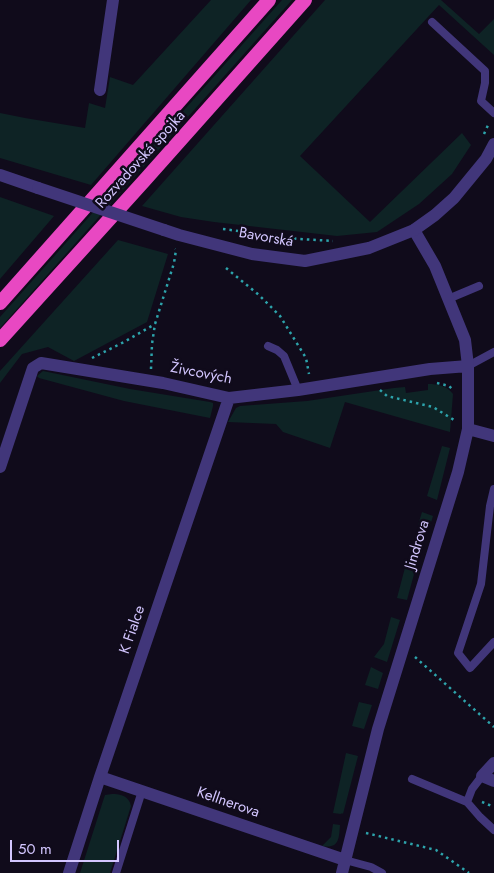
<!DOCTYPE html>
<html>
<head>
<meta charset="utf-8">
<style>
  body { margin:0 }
  #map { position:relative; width:494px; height:873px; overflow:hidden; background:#100b1b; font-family:Jost,sans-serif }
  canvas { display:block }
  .scale { position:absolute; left:10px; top:840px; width:109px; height:22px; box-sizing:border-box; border:2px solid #d3c6ff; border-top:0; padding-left:6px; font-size:15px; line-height:18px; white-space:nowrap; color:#d3c6ff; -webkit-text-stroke:4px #100b1b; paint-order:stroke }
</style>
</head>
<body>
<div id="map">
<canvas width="494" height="873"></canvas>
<div class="scale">50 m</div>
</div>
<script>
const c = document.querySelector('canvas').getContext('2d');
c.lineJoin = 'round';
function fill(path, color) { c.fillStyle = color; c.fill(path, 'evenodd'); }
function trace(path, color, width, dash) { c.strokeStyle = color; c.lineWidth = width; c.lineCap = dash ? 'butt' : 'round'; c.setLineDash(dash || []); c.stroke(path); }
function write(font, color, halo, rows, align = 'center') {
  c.font = font + ' Jost,sans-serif'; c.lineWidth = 5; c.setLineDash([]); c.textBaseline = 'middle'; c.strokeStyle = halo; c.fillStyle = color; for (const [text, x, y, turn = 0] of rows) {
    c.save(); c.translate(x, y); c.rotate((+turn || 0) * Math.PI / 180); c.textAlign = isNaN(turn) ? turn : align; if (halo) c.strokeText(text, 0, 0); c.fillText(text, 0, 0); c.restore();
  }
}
fill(new Path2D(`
  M211,0H251L91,185L0,158V113L25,118L85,128L89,103L105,108L110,77L133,85Z
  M282,0H292L0,328V317Z
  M325,0H441L479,34L494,19V55L439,5L300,156L370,222L462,133L471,145L452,174L419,204L377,232L337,236L214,222L181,217L142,206Z
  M0,197L54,216L0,279Z
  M118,240L168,254L147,322L74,361L48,347L22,354L0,383V371Z
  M43,371L130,389L210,402L213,403V406L210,418L124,401L39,378L37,376Z
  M428,384C438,384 447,386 453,394L450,432L345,402L330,448L283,432L276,424L228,422L236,408L240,406L307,401L394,388L405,387L406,393L428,390Z
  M442,446L450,448L437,500L427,496Z
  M422,512L433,516L429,529L418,525Z
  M407,560L417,563L407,600L397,598Z
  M391,617L400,620L387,662L374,657L384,644Z
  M371,667L383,673L378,689L365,685Z
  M359,702L372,705L364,729L352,726Z
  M346,753L358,756L343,814L342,813L341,814L333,813Z
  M112,794C121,794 129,796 131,806L110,873H80L103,801L105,795Z
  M333,824L340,825C339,839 339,849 322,846L331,837Z`), '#0e2325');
trace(new Path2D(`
  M484,134L489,123
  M223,229L299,239L333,241
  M226,268L259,295L280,316L306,358L309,374
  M92,358L124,342L155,324
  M151,369L152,344L155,324L174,263L176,250L175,249
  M437,383L449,386L454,391
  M380,390L387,396L433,407L454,420
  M415,657L494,727
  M482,802L494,807
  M366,833L436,850L469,873`), '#2da3ab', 2.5, [2.5, 4]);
trace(new Path2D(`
  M432,22L485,71V83L481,101L494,113
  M448,299L479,286
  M268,346L277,350L284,356L298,390
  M468,366L494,352
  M494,489L490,506L481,584L458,653L470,668L494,642
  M482,776L472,789L467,802L480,817L494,830
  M412,779L467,802
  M345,860L371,867L382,873
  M116,873L142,791`), '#41367a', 8);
trace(new Path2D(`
  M100,90L113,0
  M468,429L494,436
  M0,467L33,368L41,363L163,383L229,398L298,390L430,369L468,366
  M494,763L482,776L494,781
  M100,777L345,860
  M69,873L100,777L229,398
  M342,873L378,729L458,472L468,429V366L465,340L435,266L414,230`), '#41367a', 12);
trace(new Path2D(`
  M0,175L38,188
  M164,230L179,235L252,254L305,261L369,248L414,230L435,215L454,198L486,159L494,144`), '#41367a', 12);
trace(new Path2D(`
  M0,303L269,0
  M0,340L144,181L305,0`), '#e848c2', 14);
trace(new Path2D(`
  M38,188L164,230`), '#41367a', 12);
write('15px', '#d3c6ff', '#100b1b', [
  ["Rozvadovská spojka",141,160,-48],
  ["Bavorská",266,238,10],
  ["Živcových",201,374,11],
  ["Jindrova",418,545,-73],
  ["K Fialce",133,630,-71],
  ["Kellnerova",228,803,19]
]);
</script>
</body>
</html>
